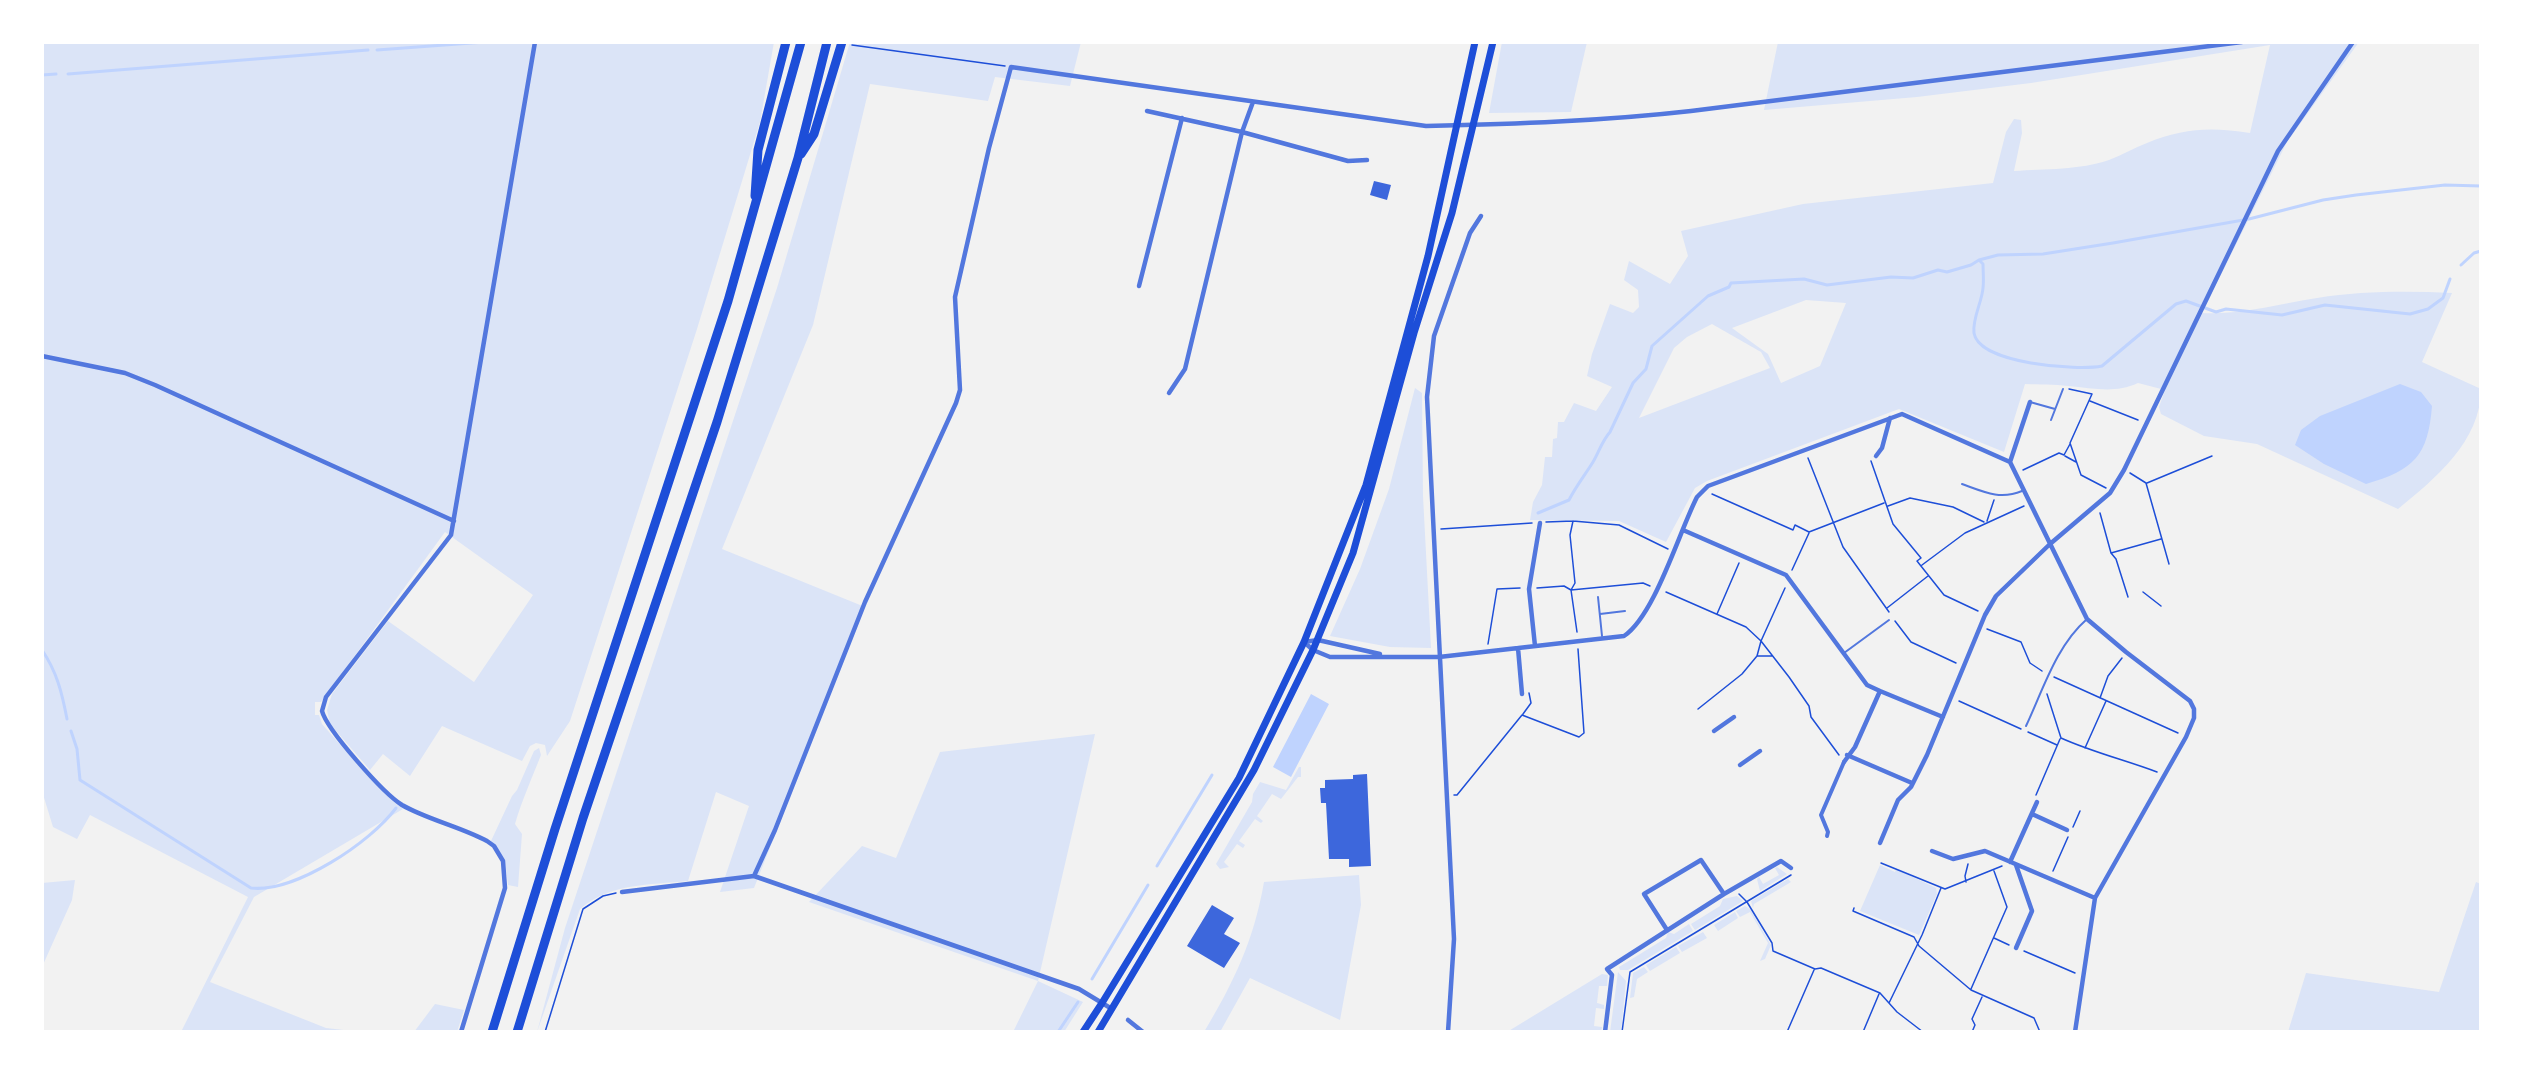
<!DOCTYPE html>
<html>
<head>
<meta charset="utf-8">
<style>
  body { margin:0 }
  #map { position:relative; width:2523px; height:1074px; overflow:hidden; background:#f2f2f2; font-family:"Zilla Slab",serif }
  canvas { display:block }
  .frame { position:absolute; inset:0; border:44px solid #fff; pointer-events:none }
</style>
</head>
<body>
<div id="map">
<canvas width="2523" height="1074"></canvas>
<div class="frame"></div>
</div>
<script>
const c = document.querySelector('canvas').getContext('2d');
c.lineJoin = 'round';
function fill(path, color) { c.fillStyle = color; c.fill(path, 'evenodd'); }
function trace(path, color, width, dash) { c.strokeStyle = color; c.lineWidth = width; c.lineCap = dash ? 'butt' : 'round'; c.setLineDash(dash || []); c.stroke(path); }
fill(new Path2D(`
  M42,42H774L760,122L697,329L570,721L547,756L545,745L536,743L530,746L522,761L442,726L410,776L383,754L370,770L330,724L327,710L332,694L388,621L474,682L533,595L445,532L321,702H315V715H319L322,724L366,774L403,809L254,897L210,982L326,1028L361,1032H181L248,897L90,815L77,839L53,827L42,791Z
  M850,42H1081L1070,86L995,77L988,101L870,84L813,325L722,549L865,607L754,888L720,892L749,806L716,792L688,881C650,885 610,883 580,909L537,1032L565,928L777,288Z
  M1502,42H1587L1571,112L1489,113Z
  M1778,42H2359L2287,142L2202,313C2243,315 2277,304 2317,298C2362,291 2406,291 2452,293L2422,362L2481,389C2481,441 2435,479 2398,509L2257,444L2204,436L2161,414L2159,407L2165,390L2138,383C2114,394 2094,388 2068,386C2054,384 2040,385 2025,384L2004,452L1899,409L1707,481L1695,488L1666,542L1619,521L1530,520L1533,502L1542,485L1545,457H1552L1553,439L1557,438L1558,422H1564L1574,403L1596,411L1612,387L1587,376L1592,354L1610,304L1633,313L1639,307L1638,290L1624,280L1629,261L1670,284L1688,256L1681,231L1803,204L1993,183L2006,132L2014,119L2021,120L2022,133L2014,171C2045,169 2080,170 2109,160C2122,155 2134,148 2147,143C2184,128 2211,127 2250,133L2270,45L2031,83L1917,97L1764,110ZM1806,300L1846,303L1820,366L1781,383L1768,354L1732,328ZM1712,324L1761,352L1770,368L1639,418L1674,348L1687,337Z
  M1415,388L1422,393L1423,496L1431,648L1390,647L1330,636L1360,569L1389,489Z
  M1095,734L1038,981L1083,1002L1064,1032H1013L1038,981L809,902L862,846L896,858L940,752Z
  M539,748L541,755C532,778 522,800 515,824L522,834L518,887L508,885L505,861L491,841L512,796L517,790L534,751Z
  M1299,767H1301V777H1298L1281,799L1272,794L1257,816L1263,821L1261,823L1255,819L1239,841L1245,845L1243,848L1237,844L1224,862L1229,867L1220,869L1216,864L1252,802L1253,794L1260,782L1286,790Z
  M1880,865L1895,872L1896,869L1936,888L1937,894L1919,935L1860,911Z
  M1777,867L1787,874L1760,891L1757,879L1759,877L1763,884L1779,875L1775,868Z
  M1359,875L1361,905L1340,1020L1250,978L1220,1032H1204C1234,982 1254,940 1264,882Z
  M1788,879L1791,882L1754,904L1753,908L1751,901Z
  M75,880L72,900L42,967V883Z
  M2476,882L2481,884V1032H2288L2306,973L2439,992Z
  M1737,896L1743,901L1695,930L1691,924L1720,906L1723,899Z
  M1745,906L1750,909L1771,945L1765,959L1760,961L1768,943L1750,912L1740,917L1736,911Z
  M1735,912L1738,918L1718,931L1714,925Z
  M1689,924L1693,931L1628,970H1620L1619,967L1666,938L1668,932L1674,934Z
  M1703,932L1707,938L1682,952L1678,946Z
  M1676,947L1680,953L1650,971L1646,965Z
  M1644,967L1648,972L1637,979L1634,997L1630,998L1633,973Z
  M1618,972L1626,981L1621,1032H1610Z
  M1602,974L1608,975L1607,986H1599L1597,1003L1604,1005V1009L1596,1008L1594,1026L1602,1027L1601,1032H1507Z
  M435,1004L464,1010L457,1032H414Z`), '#dbe4f7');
fill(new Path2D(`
  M2400,384L2421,392L2432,406C2428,456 2414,470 2366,484L2324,464L2295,445L2301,430L2320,416Z
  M1311,694L1329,704L1291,777L1273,767Z`), '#bfd3fe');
trace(new Path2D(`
  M377,50L485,42
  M68,74L368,50
  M42,75L56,74
  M1979,260L1983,264C1983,272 1984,280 1983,288C1982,302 1972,319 1974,333C1979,364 2078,371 2102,366L2176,304L2186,301L2216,312L2226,309L2282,315L2325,305L2410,314L2428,309L2443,298L2450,279
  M2461,265L2474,253L2481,251
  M1538,513L1569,500C1576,486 1585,475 1593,462C1599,452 1602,441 1610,432L1633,383L1646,369L1652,346L1708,296L1729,287L1731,283L1804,279L1827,285L1891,277L1913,278L1938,270L1947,272L1971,265L1979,260L1998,255L2043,254L2113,243L2249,219L2323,200L2356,195L2445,185L2481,186
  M42,650C57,672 62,693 67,719
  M71,731L77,749L80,780L251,888C295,893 371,842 396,808
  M1157,866L1212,775
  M1092,979L1148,885
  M1058,1032L1078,1002`), '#bfd3fe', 3);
fill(new Path2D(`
  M1374,181L1391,185L1387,200L1370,195Z
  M1367,774L1371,866L1349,867V859H1329L1326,803H1321L1320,788H1325V780L1353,779V775Z
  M1212,905L1234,918L1224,934L1240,943L1224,968L1187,946Z`), '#3d67dc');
trace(new Path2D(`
  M852,45L1005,66
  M2069,389L2092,394L2070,443L2081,475L2106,488
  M2090,401L2138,420
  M2065,456L2076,462
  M1808,458L1843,547L1889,612
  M1871,461L1893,524L1921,558L1917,561L1944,595L1978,611
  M2023,470L2059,453L2064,455L2070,444
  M2130,473L2146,483L2169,564
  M2147,483L2212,456
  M1712,494L1793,530L1795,525L1809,532L1884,503
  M1888,506L1910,498L1953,507L1984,522
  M2100,513L2111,553L2116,559L2128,597
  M1573,521L1570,535L1575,583L1571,590L1577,632
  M1987,521L1994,500
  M1546,522L1573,521L1619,525L1668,549
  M1441,529L1532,523
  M2111,553L2161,539
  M1922,565L1965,533L2024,506
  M1792,570L1809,533
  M1537,588L1564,586L1571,590L1643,583L1650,586
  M1666,592L1746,627L1761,641L1789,677L1809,706L1811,717L1839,755
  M2143,592L2161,606
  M1887,608L1928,576
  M1717,614L1739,563
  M1895,621L1911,642L1956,663
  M1987,629L2021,642L2030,663L2042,671
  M1488,644L1497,589L1520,588
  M1757,656L1761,641L1785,588
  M2054,677L2178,733
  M2047,694L2061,738C2092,752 2125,760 2157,772
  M2100,698L2108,676L2122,658
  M1959,701L2021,729
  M1698,709L1742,674L1757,656H1772
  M1523,714L1531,703L1529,693
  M2028,732L2057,745
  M2085,748L2106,701
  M1454,795H1457L1522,715L1579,737L1584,733L1578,649
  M2036,795L2060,739
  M2073,827L2080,811
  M1881,863L1945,889L2002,866
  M2053,871L2068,837
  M1966,882L1965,876L1968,864
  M1739,894L1747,902L1772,943L1773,951L1815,969L1821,968L1880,993L1897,1012L1923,1032
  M1854,908L1853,911L1914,937L1919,946L1971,990L2034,1018L2040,1032
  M1994,938L2009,945
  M2024,951L2075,973
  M1971,989L2007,907L1994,871
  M1889,1003L1922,935L1941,888
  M545,1032L583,909L603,896L616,893
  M1622,1032L1630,972L1791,875
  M1787,1032L1814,970
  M1863,1032L1879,994
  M1972,1032L1975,1025L1972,1019L1982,997`), '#1d4ed8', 1.5);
trace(new Path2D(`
  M2030,402L2055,409
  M2051,420L2063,389
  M1962,484C1984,492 2000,500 2022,491
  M1598,597L1602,636
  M1600,614L1625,611
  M1844,653L1889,620
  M2026,726C2043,690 2056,646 2087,619`), '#5277de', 2);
trace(new Path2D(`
  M1827,836L1828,832L1821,815L1844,762`), '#5277de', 4);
trace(new Path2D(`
  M1147,111L1242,132L1348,161L1367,160
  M1139,286L1182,118
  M42,356L125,373L155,385L454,521
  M1169,393L1185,369L1242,132L1253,102
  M1876,456L1882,448L1890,418
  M2010,462L2030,402
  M1683,530L1786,575L1867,685L1880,691
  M1304,642L1313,650L1330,657H1439L1624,636C1655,615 1679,532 1697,497L1708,486L1902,414L2010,462L2087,619L2126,652L2190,701L2194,709V718L2186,737L2095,898L2075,1032
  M1304,642L1318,640L1380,654
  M1535,646L1529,589L1540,523
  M1518,648L1522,694
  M1714,731L1734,717
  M1847,755L1912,783
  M1844,762L1855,747L1880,691L1943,717
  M1740,765L1760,751
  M2032,814L2067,830
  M1880,843L1898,800L1911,787L1927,755L1985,615L1996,596L2050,544L2110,493L2124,470L2278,151L2353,42
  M1932,851L1953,859L1985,851L2095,898
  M2010,862L2037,802
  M754,876L775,830L865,602L956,403L960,390L955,297L989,148L1011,67L1426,126C1514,124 1603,121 1691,111L2242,42
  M622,892L754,876L1079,989L1112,1009
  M1667,930L1644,894L1701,860L1724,894
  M2016,948L2032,911L2016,865
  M1128,1020L1143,1032
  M461,1032L505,888L503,861L494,846L487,841C461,827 426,819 402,805C383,793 327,730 322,711L326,697L451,535L535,42
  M1448,1032L1454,939L1427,397L1434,336L1470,233L1481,216
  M1605,1032L1612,975L1607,969L1724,894L1781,861L1791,868`), '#5277de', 4.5);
trace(new Path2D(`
  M1083,1032L1102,1003L1239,778L1304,642L1366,485L1428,256L1475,42
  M1098,1032L1254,770L1313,650L1353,553L1414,333L1452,213L1493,42`), '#1d4ed8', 7);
trace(new Path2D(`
  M801,154L814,134L842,42
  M755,196L758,150L786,42
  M492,1032L555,829L728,301L801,42
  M517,1032L583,818L717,422L798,158L827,42`), '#1d4ed8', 9);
</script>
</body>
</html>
